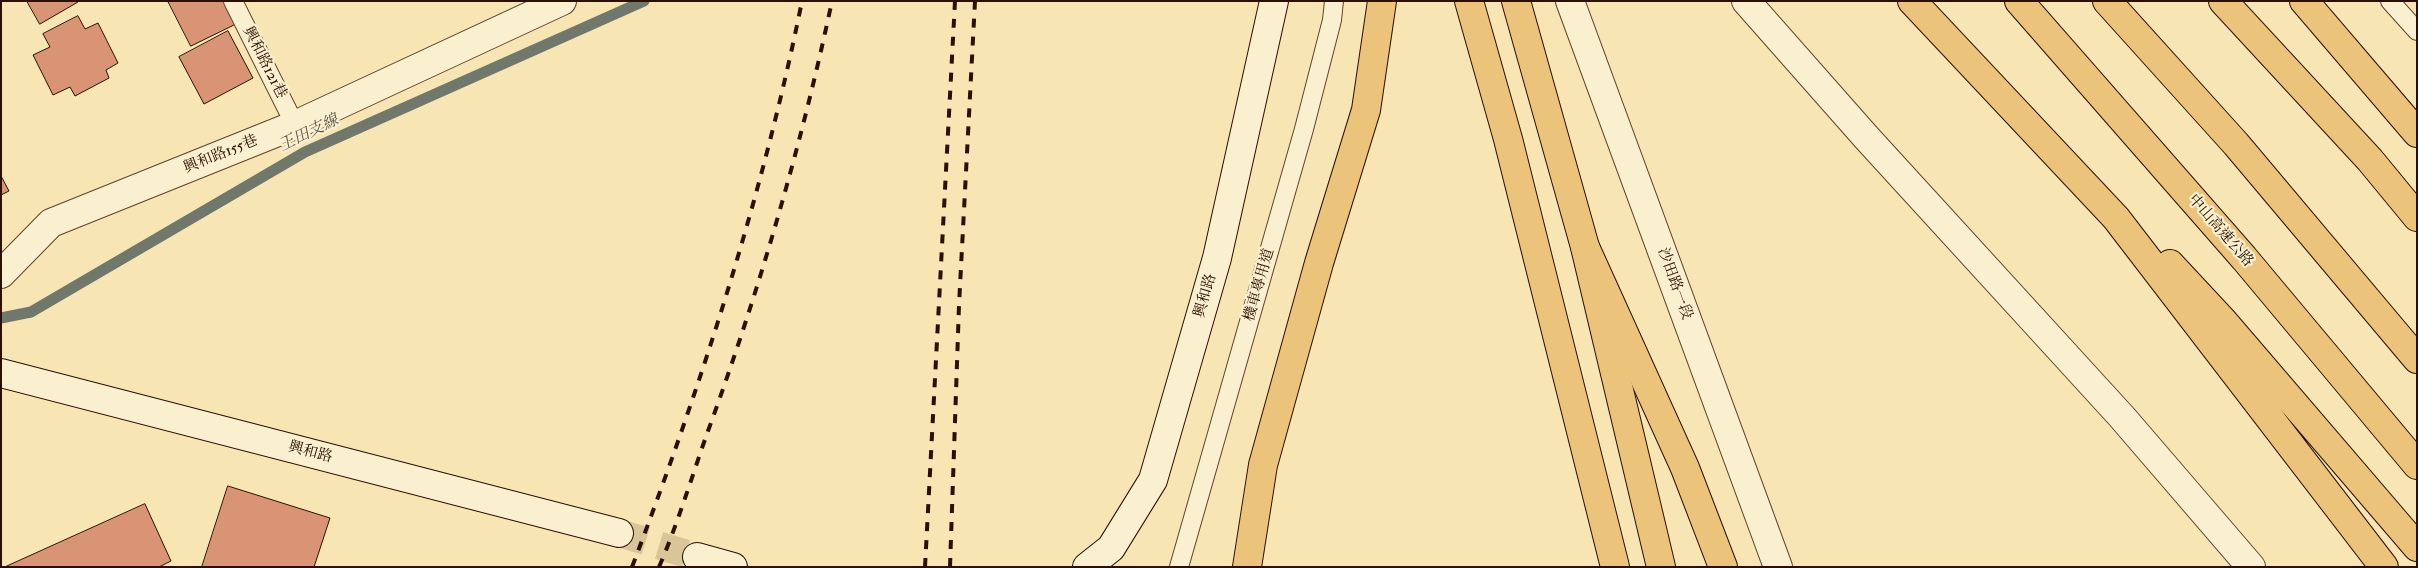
<!DOCTYPE html>
<html>
<head>
<meta charset="utf-8">
<style>
  body { margin:0 }
  #map { position:relative; width:2418px; height:568px; overflow:hidden; background:#f7e6b3; font-family:"IM FELL Double Pica",serif }
  canvas { display:block }
  .frame { position:absolute; inset:0; border:2px solid #2b0f00; pointer-events:none }
</style>
</head>
<body>
<div id="map">
<canvas width="2418" height="568"></canvas>
<div class="frame"></div>
</div>
<script>
const c = document.querySelector('canvas').getContext('2d');
c.lineJoin = 'round';
function trace(path, color, width, dash) { c.strokeStyle = color; c.lineWidth = width; c.lineCap = dash ? 'butt' : 'round'; c.setLineDash(dash || []); c.stroke(path); }
function fill(path, color) { c.fillStyle = color; c.fill(path, 'evenodd'); }
function write(font, color, halo, rows, align = 'center') {
  c.font = font + ' "IM FELL Double Pica","Noto Serif TC",serif'; c.lineWidth = 4.5; c.setLineDash([]); c.textBaseline = 'middle'; c.strokeStyle = halo; c.fillStyle = color; for (const [text, x, y, turn = 0] of rows) {
    c.save(); c.translate(x, y); c.rotate((+turn || 0) * Math.PI / 180); c.textAlign = isNaN(turn) ? turn : align; if (halo) c.strokeText(text, 0, 0); c.fillText(text, 0, 0); c.restore();
  }
}
trace(new Path2D(`
  M1,318L31,312L305,152L644,1`), '#70786b', 11);
const building = new Path2D(`
  M27,1H78V2L40,24Z
  M168,1H224L236,24L191,46Z
  M78,16L85,29L98,23L118,63L106,70L109,78L75,96L70,87L53,95L33,55L50,47L43,34Z
  M228,31L253,78L204,104L179,57Z
  M1,176L9,191L1,195Z
  M228,486L330,518L314,567H202Z
  M145,504L171,561L159,567H5Z`);
fill(building, '#d99475');
trace(building, '#2b0f00', 1);
trace(new Path2D(`
  M619,533L697,557`), '#d8c698', 28, [28, 14]);
const lane = new Path2D(`
  M233,1L295,125
  M2390,1L2417,31
  M1179,567L1304,129L1332,20L1334,1`);
const street = new Path2D(`
  M1570,1L1778,567
  M1746,1L1866,137L2122,417L2251,567
  M1,274L51,223L295,125L562,1`);
const secondary = new Path2D(`
  M1,373L619,533
  M697,557L733,567
  M1087,567L1111,548L1153,480L1217,258L1274,1`);
const primary = new Path2D(`
  M1469,1L1508,139L1615,567
  M1516,1L1585,247L1661,567`);
const highway = new Path2D(`
  M1912,1L2116,218L2384,567
  M2019,1L2244,258L2417,465
  M2107,1L2236,144L2417,359
  M2223,1L2370,160L2417,217
  M2304,1L2417,133
  M1585,247L1685,468L1723,567
  M2170,264L2224,322L2417,547
  M1247,567L1263,465L1319,263L1366,110L1382,1`);
trace(lane, '#5e452d', 20);
trace(street, '#5e452d', 30);
trace(secondary, '#2b0f00', 30);
trace(primary, '#2b0f00', 30);
trace(highway, '#2b0f00', 30);
trace(lane, '#faefce', 18);
trace(street, '#faefce', 28);
trace(secondary, '#faefce', 28);
trace(primary, '#ecc37a', 28);
trace(highway, '#ecc37a', 28);
trace(new Path2D(`
  M632,567C702,383 763,194 802,1
  M659,567C678,523 692,476 708,431C759,291 801,147 832,1
  M925,567L955,1
  M950,567L959,305L975,1`), '#2b0f00', 4, [9, 9]);
write('15px', '#2b0f00', '#faefce', [
  ["興和路121巷",264,63,63],
  ["興和路155巷",221,155,-22],
  ["中山高速公路",2220,231,49],
  ["沙田路一段",1674,284,70],
  ["機車專用道",1260,285,-74],
  ["興和路",1206,296,-74],
  ["興和路",310,453,15]
]);
write('italic 16px', '#595547', '#faefce', [
  ["王田支線",309,134,-26]
]);
</script>
</body>
</html>
